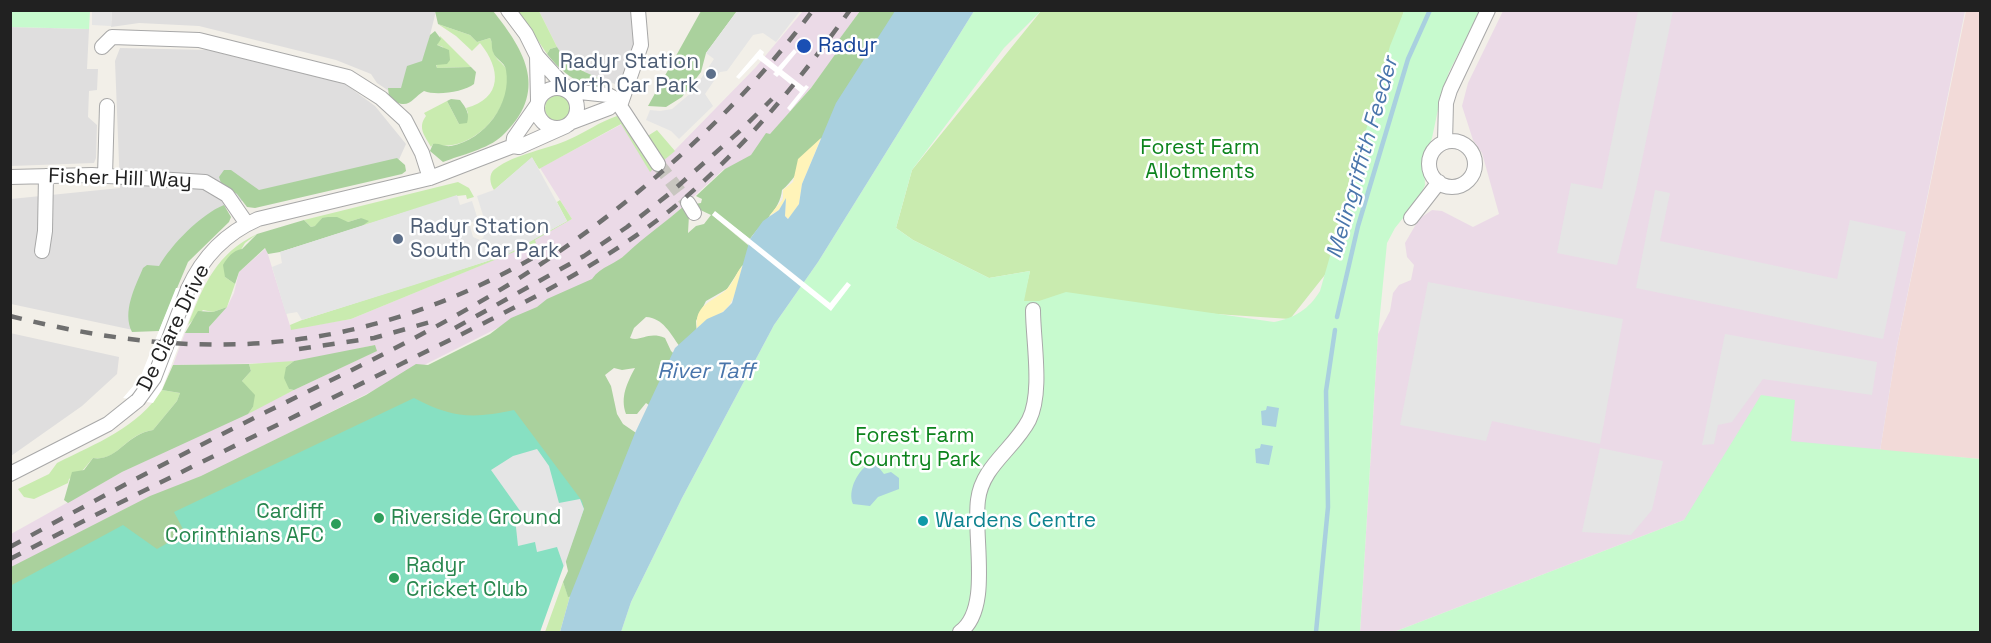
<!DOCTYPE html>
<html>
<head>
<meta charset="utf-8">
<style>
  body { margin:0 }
  #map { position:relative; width:1991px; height:643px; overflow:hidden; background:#f2efe8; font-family:"Space Grotesk",sans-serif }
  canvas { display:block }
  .frame { position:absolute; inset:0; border:12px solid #212121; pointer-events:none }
</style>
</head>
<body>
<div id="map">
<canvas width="1991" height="643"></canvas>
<div class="frame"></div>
</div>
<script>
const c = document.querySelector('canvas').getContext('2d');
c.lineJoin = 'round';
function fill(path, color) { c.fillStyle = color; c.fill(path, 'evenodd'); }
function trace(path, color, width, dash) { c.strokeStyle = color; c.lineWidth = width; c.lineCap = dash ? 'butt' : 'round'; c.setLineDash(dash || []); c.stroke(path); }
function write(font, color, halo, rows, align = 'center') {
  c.font = font + ' "Space Grotesk",sans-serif'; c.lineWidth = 5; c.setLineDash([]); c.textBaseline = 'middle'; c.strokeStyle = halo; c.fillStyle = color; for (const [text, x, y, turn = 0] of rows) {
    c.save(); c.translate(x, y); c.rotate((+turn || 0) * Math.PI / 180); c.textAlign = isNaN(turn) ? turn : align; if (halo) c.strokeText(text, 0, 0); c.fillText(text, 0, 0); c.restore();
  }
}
fill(new Path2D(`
  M112,11H436L420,75L401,99L377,83L371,74L336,60L199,26L139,23L111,27Z
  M539,11H634L635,46L627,73L620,82L615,84L590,75L571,63L559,51Z
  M10,27L89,29L87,69H98L97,90L89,91L88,117L97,125L96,158L94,163L11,166Z
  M120,48L208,50L345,84L375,106L406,144L397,164L253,196L209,216L182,243L133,330L11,304V199L120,188L115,61Z
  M10,333L119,357L117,374L82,406L11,456Z`), '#dfdede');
fill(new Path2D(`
  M1966,11H1980V459L1880,451L1896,351Z`), '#f2dad8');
fill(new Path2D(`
  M803,11H860L836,45L840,49L811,88L733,177L724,169L646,240L589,282L11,573V534L122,472L376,351L374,345L325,357L280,363L173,365L185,333H209V327L227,307L234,293L239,272L266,248L291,329L351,319L535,243L534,240L572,219L540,168L622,124L650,171L674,151L756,67Z
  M1503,11H1965L1896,351L1880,451L1684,520L1394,632H1360L1378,334L1390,311L1393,293L1399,285L1411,280L1414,265L1407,257L1405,243L1419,219L1432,210L1442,211L1473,227L1499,214L1482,153L1473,140L1462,106L1468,83Z`), '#ebdae7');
fill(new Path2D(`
  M518,11H539L557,47L550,49L547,54Z
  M1041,11H1404L1328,271L1290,319L1023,301L1030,271L989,278L913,240L896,228L912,170Z
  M438,24L470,35L477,42L490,38C493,43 492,46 493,51C497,65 510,62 508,83C505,117 468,154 433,144L431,147C425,136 417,128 426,116L424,113L447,101L459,124L468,113L466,108C503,98 501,69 480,43L472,51L456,36Z
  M440,36L471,67L437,68L436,64H447L443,47L437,45Z
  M545 108a13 13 0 1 1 26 0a13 13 0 1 1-26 0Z
  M617,116L620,117L655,167L650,172L621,124L539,169L532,158L494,190C490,184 488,174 495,169C516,153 547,150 570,139C586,132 599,122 617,116Z
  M657,130L675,151L663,161L646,137Z
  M458,182L469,188L474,197L467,199L466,195L457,196L362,226L365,222L361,218L348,222L322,218L316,226L311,227L304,220Z
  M560,200L572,219L535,240L536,243L351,319L291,330L290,325L302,320L503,256L567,221L557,202Z
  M257,234L245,243L225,277L235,284L227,307L213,312L203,310L188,325C203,285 217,253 257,234Z
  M294,361L286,367L289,389L294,390L248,414L253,407L242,381L251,371L249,364Z
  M162,390L180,393L177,401L153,430C125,434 118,462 93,458L83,470L69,479L68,483L34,499L24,497L18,489L49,474L57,463C97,443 137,428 162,390Z
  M563,582L568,596H570L560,632H545Z`), '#c9ebaf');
fill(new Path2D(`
  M435,11H493C526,52 549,92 502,136C488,149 461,155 443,162L430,151L433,144C440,143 444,147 451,146C485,140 512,103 506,70C505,62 495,59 493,52C491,47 493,43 490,38L477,42L470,35L438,24Z
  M701,11H737L706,53L701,72L682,97L666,107L648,106Z
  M860,11H907L828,133C806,148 802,174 782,190C780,211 761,223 750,239L715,212L712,215L748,245V261L742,266L727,289L706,301L696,321L697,336L680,347C670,333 663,318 646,317L634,328L630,338C641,342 648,331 665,338L671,351L683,362L653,408L646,403L637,414H626C620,397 627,383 635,368L622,370L614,368L605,375L611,386L617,414L623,424L642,437L573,596L568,597L563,582L568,571L565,558L200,543L11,594V567L150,496L201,476L366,395L416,364L428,365L490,334L511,318L537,307L547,299L592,279C601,266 616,264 626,254C644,237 666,222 685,205L689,215L688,233L696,226L704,224L711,215L694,207L695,204L701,203L702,199L696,196L725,169L751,155L766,133L770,134L811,88L839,49L835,45Z
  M435,31L441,39L437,45L449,50L450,60L447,64L436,65L437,68L471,67L476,72L474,84C464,92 436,96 424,91C412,98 408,113 389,97L388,88H401L407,66L422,61L430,35Z
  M557,47C568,67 592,76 612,83C588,96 560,71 547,54L550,49Z
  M451,99L460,100C466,108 470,113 467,123L459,124L447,101Z
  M397,158L405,165L406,171L402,174L255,208L247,207L237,194L221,183L219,177L224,170H231L259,190Z
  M224,205L231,217L229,222L188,262L159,331L132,332C122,312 135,287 143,268L147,265L159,266C171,245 201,214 224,205Z
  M328,217H337L348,222L361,218L369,221L362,226L280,252L268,254L265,248L239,272L235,284L225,277L223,265C227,258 233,250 242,249L257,234L304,220L311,227L315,226L322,218Z
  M227,307L209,327V333H185L198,311L213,312Z
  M375,345L377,351L294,390L289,389L284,378L286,367L294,361Z
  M249,364L251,371L242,381L255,395L253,407L248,414L122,472L68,503L64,500L72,472L84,470L93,458C117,462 126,434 153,430L177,401L180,393L162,390L173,365Z`), '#aad19d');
fill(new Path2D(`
  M821,138L802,184L799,204L789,219L785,216L786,199L779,210L769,216L783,199V190L793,182L798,159Z
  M742,266C739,281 735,305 721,313C712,318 705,321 697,328C694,305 712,302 726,290C733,284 736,273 742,266Z`), '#fff4b9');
fill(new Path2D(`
  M11,10L90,11L89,29L11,27Z
  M974,11H1041L1004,48L912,170L896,228L913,240L989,278L1030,271L1024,301H1039L1066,292L1274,322C1295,318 1309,309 1320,291L1390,46L1404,11H1480L1449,72L1440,100L1432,138L1424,158L1425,185L1419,198L1395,228L1387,243L1378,334L1360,632H621L631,602L682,498L774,325L818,262Z
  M1761,395L1795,400L1791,441L1980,459V632H1394L1684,520Z`), '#c7face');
fill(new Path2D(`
  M414,398C452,418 473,419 514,410L582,501L584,509L540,632H11L10,586L123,525L157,549L185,533L174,512Z`), '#87e0c2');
fill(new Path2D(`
  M92,11H112L111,26L92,25Z
  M737,11H800L776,42L763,33L753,35L727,71L720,72L705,94L713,106L679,139L671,131L646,120L650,110L660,111L672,109L692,92L714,59L706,53Z
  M1638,11H1673L1636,189L1617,265L1557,253L1571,183L1602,189Z
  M532,157L567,221L508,254L503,245L500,247L503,256L414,285L302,320L297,312L286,314L272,267L282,263L280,252L457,195L460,205L472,201L478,220L469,223L473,237L480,240L483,238L487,228L477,196L494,190Z
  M1655,190L1670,193L1660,241L1837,279L1850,220L1906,232L1883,339L1636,288Z
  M1428,282L1623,319L1600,444L1492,421L1486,441L1400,425Z
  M1725,334L1877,362L1872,395L1763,379L1732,422L1718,425L1714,444L1702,445Z
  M1600,448L1663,461L1652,510L1631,535L1582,532Z
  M537,449L549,466L559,503L580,499L584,509L564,567L557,547L537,552L535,542L518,546L515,518L523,515L491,470L513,456Z`), '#e5e5e5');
fill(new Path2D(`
  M895,11H974L818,262L774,325L682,498L631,602L621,632H560L570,596L635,433L675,348L707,319L723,312L732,303L750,239L763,221L779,210L786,198L785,216L788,219L799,204L802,184L836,103Z
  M1267,406L1279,408L1276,427L1262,425L1261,411L1266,410Z
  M1261,444L1273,446L1269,465L1256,463L1255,449L1260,448Z
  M871,463L876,464L884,474L891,472L899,478V489L878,497L870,506L853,504C847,491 858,469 871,463Z`), '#a9d0df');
fill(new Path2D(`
  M760,49L764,52L763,55L778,67L794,49L797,52L782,70L804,87L806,85L809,87L790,111L787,108L800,92L779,75L777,77L773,74L775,72L758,59L739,79L736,77Z
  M715,211L830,303L847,282L851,285L831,311L712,215Z
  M176,288L201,289L162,389L153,403L123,398L140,378Z`), '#fff');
trace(new Path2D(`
  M1337,317L1358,226L1408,59L1430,10
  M1316,632L1328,507L1326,391L1335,330`), '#a9d0df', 4.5);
trace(new Path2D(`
  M658,164L688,203`), '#c8c6c0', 14, [14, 7]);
const street = new Path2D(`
  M508,10L526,34L537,56L568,90
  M638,10L641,45L620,106L658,164
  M102,47L112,37L199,40L348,77L381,98L405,120L422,153L430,178
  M537,56L538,100
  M537 108a20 20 0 1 1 40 0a20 20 0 1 1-40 0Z
  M570,91L608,95L620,101
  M572,122L609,108L617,100
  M1429 164a23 23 0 1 1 46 0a23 23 0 1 1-46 0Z
  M1445,142L1446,103L1450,90L1488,10
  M513,146L514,138L537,105
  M105,176L107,106
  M10,177L92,175L205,182L227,195L247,224
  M688,203L694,213
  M1411,218L1439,182
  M42,251L45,231L46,176
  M188,289C203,256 226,233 258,219L430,178L513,146L519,147L566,126
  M10,474L108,424L138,400
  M960,632C992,609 973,537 978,500C982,466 1014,449 1029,420C1043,392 1033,341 1033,310`);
trace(street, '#a8a8a8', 16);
trace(street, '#fff', 14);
trace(new Path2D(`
  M10,316C204,365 363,355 538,255
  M455,328L584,256L627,227L669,194L741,130L772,99
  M299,349L374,338L434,321
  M10,547C95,500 180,455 266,412C350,371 434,331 513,282C626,211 733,118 813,10
  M10,559C140,491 272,428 403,363C496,317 592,273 673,208C742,151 798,83 850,10`), '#6f6f6f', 4.5, [12, 12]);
const streetBridge = new Path2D(`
  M138,400L154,378L188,289`);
trace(streetBridge, '#a8a8a8', 16, []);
trace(streetBridge, '#fff', 14);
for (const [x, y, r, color] of [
  [804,46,8,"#1a4fb4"],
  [711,74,6,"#5c6f8a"],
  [398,239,6,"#5c6f8a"],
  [379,518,6,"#2e9e5b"],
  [923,521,6,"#0f9aa8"],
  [336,524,6,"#2e9e5b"],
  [394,578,6,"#2e9e5b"]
]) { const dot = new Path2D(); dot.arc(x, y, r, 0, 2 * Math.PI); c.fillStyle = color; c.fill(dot); trace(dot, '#fff', 2); }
write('21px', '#164399', '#fff', [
  ["Radyr",818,46]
], 'left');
write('21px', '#4e5e75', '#fff', [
  ["Radyr Station",699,62],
  ["North Car Park",699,86],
  ["Radyr Station",410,227,"left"],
  ["South Car Park",410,251,"left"]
], 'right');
write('21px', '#0c831c', '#fff', [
  ["Forest Farm",1200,148],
  ["Allotments",1200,172],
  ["Forest Farm",915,436],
  ["Country Park",915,460]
]);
write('21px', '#212121', '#fff', [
  ["Fisher Hill Way",120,179,2],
  ["De Clare Drive",174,328,-64]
]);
write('21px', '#27864d', '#fff', [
  ["Cardiff",324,512,"right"],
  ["Corinthians AFC",324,536,"right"],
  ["Riverside Ground",391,518],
  ["Radyr",406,566],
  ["Cricket Club",406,590]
], 'left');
write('21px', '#0d838f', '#fff', [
  ["Wardens Centre",935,521]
], 'left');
write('italic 22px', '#4975ab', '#fff', [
  ["Melingriffith Feeder",1363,158,-74],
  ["River Taff",706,372]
]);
</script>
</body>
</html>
